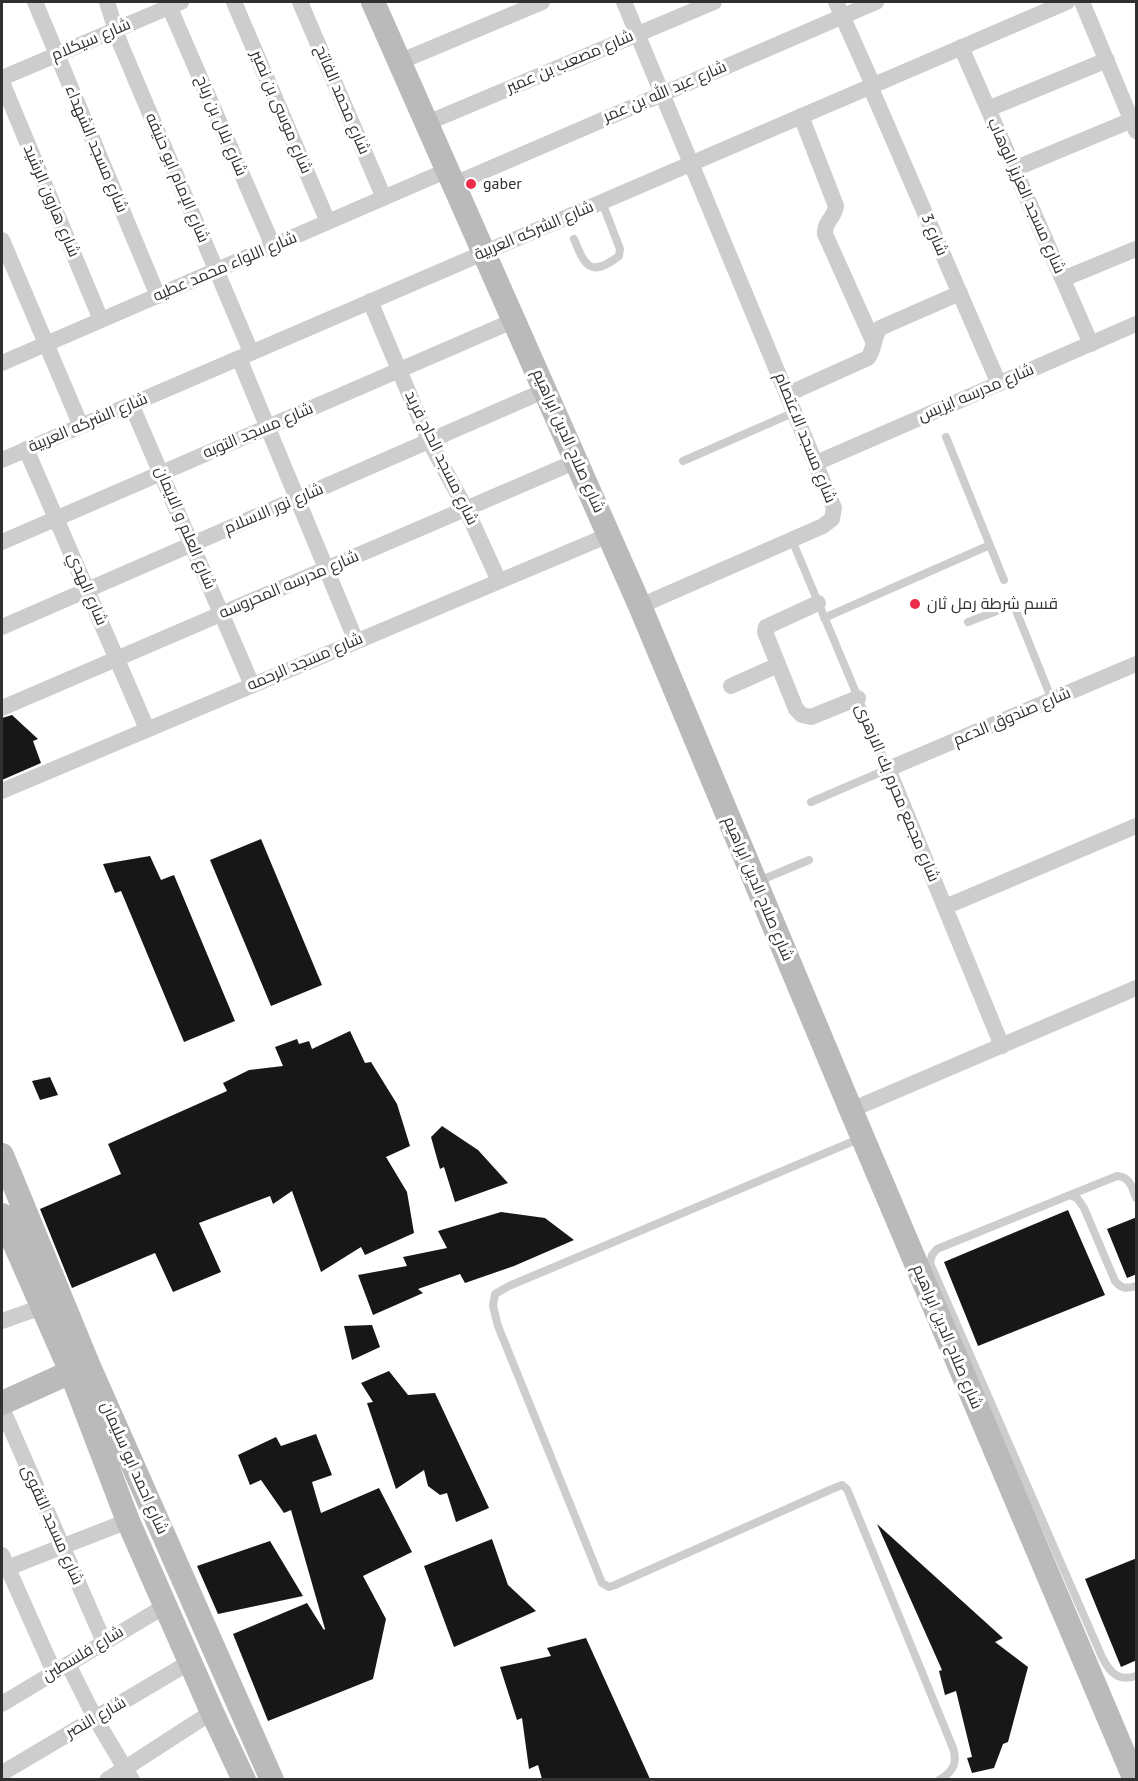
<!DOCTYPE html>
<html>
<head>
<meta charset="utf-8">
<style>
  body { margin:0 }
  #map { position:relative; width:1138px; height:1781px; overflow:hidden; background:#fff; font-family:"PT Sans",sans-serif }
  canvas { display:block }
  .frame { position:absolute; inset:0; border:3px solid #303030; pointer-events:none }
</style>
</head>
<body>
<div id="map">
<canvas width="1138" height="1781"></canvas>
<div class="frame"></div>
</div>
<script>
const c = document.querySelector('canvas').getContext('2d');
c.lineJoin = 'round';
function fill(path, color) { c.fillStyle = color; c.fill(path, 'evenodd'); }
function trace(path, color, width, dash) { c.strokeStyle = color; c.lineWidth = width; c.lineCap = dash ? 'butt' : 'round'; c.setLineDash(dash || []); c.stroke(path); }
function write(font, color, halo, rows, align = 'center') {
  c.font = font + ' "PT Sans",Cairo,sans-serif'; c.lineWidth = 6; c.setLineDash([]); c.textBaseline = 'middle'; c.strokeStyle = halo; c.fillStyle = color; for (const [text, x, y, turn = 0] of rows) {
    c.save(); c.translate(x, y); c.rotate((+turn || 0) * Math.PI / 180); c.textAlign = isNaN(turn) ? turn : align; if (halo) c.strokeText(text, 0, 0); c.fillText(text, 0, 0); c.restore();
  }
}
fill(new Path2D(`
  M12,715L38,739L33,741L41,763L2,780V718Z
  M261,839L322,985L271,1006L210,860Z
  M150,856L161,880L174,875L235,1021L184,1042L121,891L115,893L103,864Z
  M350,1031L365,1063L371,1062L397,1104L410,1146L386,1157L407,1192L414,1233L365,1255L361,1247L321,1272L292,1191L273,1204L270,1196L199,1223L221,1272L173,1292L155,1253L72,1288L40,1209L121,1174L108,1144L227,1091L223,1083L249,1070L283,1066L275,1047L297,1039L299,1044L309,1041L312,1049Z
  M50,1077L58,1095L40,1100L32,1081Z
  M442,1126L478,1150L508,1183L455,1202L444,1167L440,1169L431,1137Z
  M1068,1210L1105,1295L978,1346L944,1262Z
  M501,1212L545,1218L574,1240L514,1266L465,1283L460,1274L418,1289L423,1293L373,1315L358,1275L407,1266L403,1257L447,1248L438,1231Z
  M1137,1217V1274L1127,1278L1107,1229Z
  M372,1325L380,1347L352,1360L344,1326Z
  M389,1371L408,1395L435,1393L489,1508L456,1522L447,1493L440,1495L428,1486L424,1470L396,1489L367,1403L373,1402L361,1383Z
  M316,1434L332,1475L312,1482L321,1513L379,1488L412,1552L363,1576L386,1619L373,1679L268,1721L233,1634L307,1603L324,1630L325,1629L291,1510L284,1513L261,1480L250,1485L238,1455L276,1437L281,1446Z
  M877,1524L1003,1638L995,1642L1028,1667L1008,1742L1003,1744L994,1768L972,1773L967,1758L972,1757L956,1691L945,1695L939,1671L942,1670Z
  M492,1539L508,1585L536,1611L454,1647L424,1566Z
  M270,1541L303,1596L218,1614L197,1566Z
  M1137,1558V1660L1121,1667L1085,1579Z
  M586,1638L650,1779H542L538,1765L529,1769L522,1718L517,1720L500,1667L551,1656L547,1648Z`), '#171717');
trace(new Path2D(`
  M574,239C585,266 590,278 619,256L620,249L602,202
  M946,437L1004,580
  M683,461L795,412
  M792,540L888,769L811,802
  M824,618L990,545
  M968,622L1010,606L1015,608L1052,700
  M759,881L809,860
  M861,1138L509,1286L495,1294L493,1306L498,1326L602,1583L609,1587L615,1585L832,1489L842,1485L847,1489L953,1748C958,1763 953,1772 939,1780
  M1070,1195L1117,1176C1130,1177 1132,1187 1136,1198
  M1136,1286C1126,1289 1122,1289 1115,1281L1084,1208L1077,1198L1070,1195L937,1249L932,1255L930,1263L1102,1657C1110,1673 1119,1682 1136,1676`), '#cdcdcd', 8);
trace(new Path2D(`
  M35,2L158,296
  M107,2L120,43L251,352
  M234,2L328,222
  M300,2L384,198
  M624,2L834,508L832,519L823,526L640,606
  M836,2L873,85
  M1082,2L1136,131
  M169,6L273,246
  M961,47L1091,344
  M399,62L542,2
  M2,78L181,2
  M2,82L101,320
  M870,86L999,384
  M988,109L1107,60
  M801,116L836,206C835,217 824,222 825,234L873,341
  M427,123L714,2
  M1014,169L1132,120
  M454,184L876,2
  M2,240L81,426
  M1063,279L1136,249
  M370,301L429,441L466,509L499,581
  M239,358L356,641
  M2,363L448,170
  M788,394L868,358C875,348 873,338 880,328L960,293
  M131,404L252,685
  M26,449L147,729
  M2,460L1067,2
  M816,463L1136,324
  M2,542L515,320
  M818,603L766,627L765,632L796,709L802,715L811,717L858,698
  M2,627L546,390
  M731,686L778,665
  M2,708L577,461
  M2,791L609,535
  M945,907L1136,826
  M1002,1046L888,769L1136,664
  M851,1110L1136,988
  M2,1321L42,1307
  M2,1408L104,1642
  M2,1555L54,1672
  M2,1570L128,1521
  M68,1664L95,1718L132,1780
  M2,1704L165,1606
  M2,1773L190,1662
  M107,1780L212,1712`), '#cdcdcd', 16);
trace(new Path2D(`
  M373,2L640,606L851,1110L1135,1780
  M2,1155L88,1364L272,1780
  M2,1215L71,1372L128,1521L212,1712L244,1780
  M2,1403L84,1366`), '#bababa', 24);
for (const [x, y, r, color] of [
  [471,184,6,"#ed2c4a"],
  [915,604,6,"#ed2c4a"]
]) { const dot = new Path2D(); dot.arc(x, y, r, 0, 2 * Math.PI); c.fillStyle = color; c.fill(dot); trace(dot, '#fff', 2); }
write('16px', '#303030', '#fff', [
  ["شارع سيكلام",91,40,-23],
  ["شارع مصعب بن عمير",570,62,-23],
  ["شارع عبد الله بن عمر",665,92,-23],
  ["شارع محمد الفاتح",342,100,67],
  ["شارع موسى بن نصير",281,112,67],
  ["شارع بلال بن رباح",221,126,67],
  ["شارع مسجد الشهداء",96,149,67],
  ["شارع الإمام ابو حنيفه",177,178,67],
  ["شارع مسجد العزيز الوهاب",1026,196,66],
  ["شارع هارون الرشيد",51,201,67],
  ["شارع الشركه العربية",534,231,-23],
  ["شارع 3",934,235,67],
  ["شارع اللواء محمد عطيه",225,267,-23],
  ["شارع مدرسه ايزيس",976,393,-23],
  ["شارع الشركه العربية",88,423,-23],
  ["شارع مسجد التوبه",258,431,-23],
  ["شارع مسجد الاعتصام",805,438,68],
  ["شارع صلاح الدين ابراهيم",568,441,66],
  ["شارع مسجد الحاج فريد",441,458,64],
  ["شارع نور الاسلام",274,509,-23],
  ["شارع العلم و الايمان",185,528,67],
  ["شارع مدرسه المحروسه",289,585,-23],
  ["شارع الهدي",87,589,67],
  ["شارع مسجد الرحمه",305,662,-23],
  ["شارع صندوق الدعم",1012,717,-23],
  ["شارع مجمع محرم بك الازهرى",897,793,67],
  ["شارع صلاح الدين ابراهيم",758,889,67],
  ["شارع صلاح الدين ابراهيم",947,1337,67],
  ["شارع احمد ابو سليمان",134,1468,66],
  ["شارع مسجد التقوى",52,1525,66],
  ["شارع فلسطين",83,1654,-31],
  ["شارع النصر",96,1718,-30]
]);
write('16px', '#303030', '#fff', [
  ["gaber",483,184],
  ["قسم شرطة رمل ثان",927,604]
], 'left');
</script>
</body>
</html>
